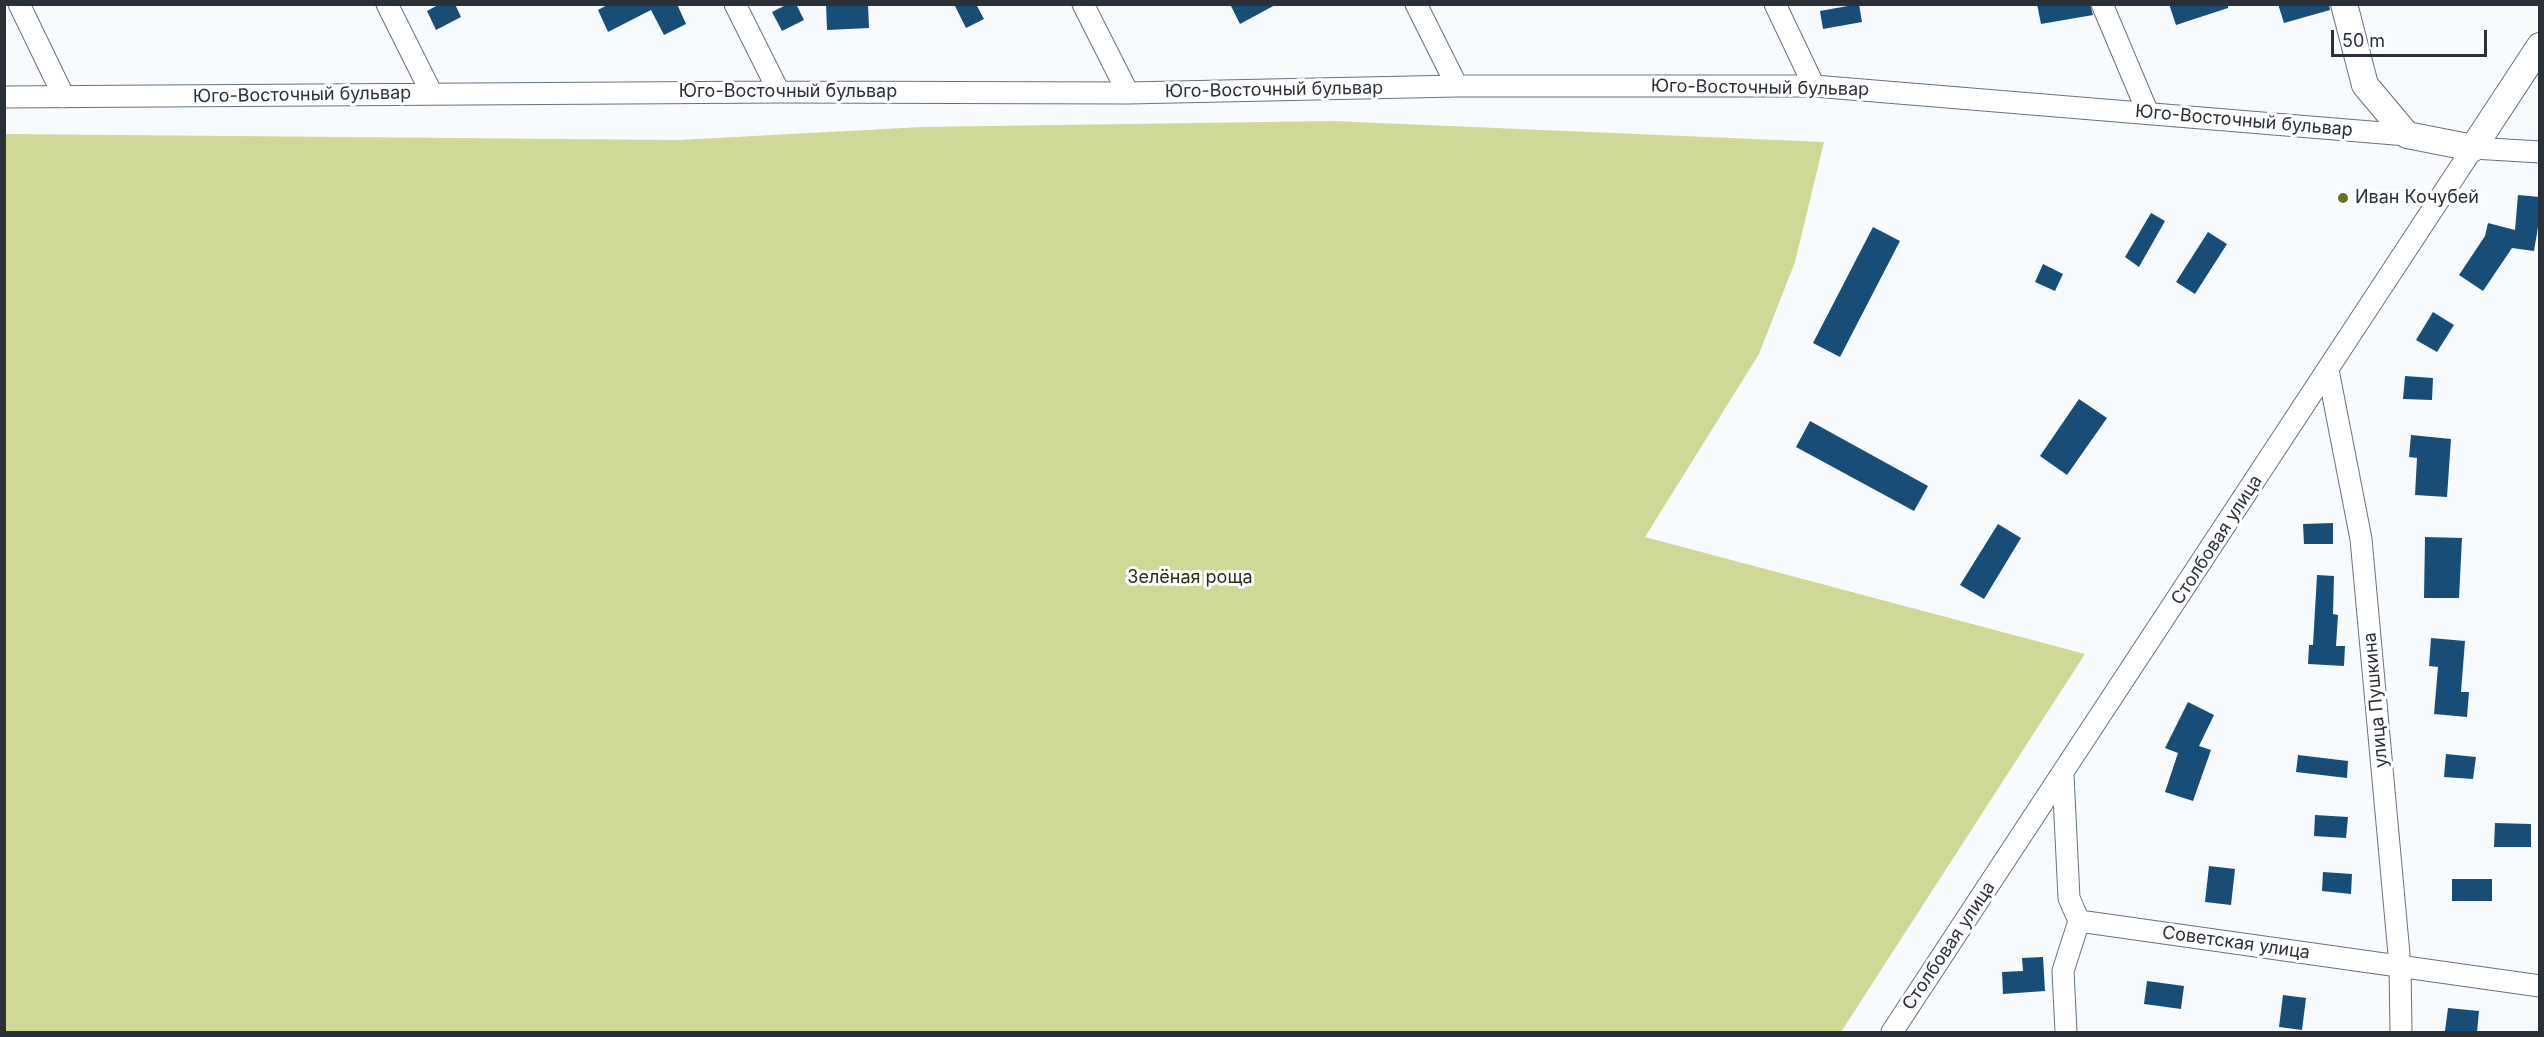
<!DOCTYPE html>
<html>
<head>
<meta charset="utf-8">
<style>
  body { margin:0 }
  #map { position:relative; width:2544px; height:1037px; overflow:hidden; background:#f8fbfe; font-family:Inter,sans-serif }
  canvas { display:block }
  .frame { position:absolute; inset:0; border:6px solid #2a3037; pointer-events:none }
  .scale { position:absolute; left:2331px; top:30px; width:156px; height:27px; box-sizing:border-box; border:3px solid #2a3037; border-top:0; padding-left:8px; font-size:18px; line-height:21px; white-space:nowrap; color:#2a3037; -webkit-text-stroke:4px #fff; paint-order:stroke }
</style>
</head>
<body>
<div id="map">
<canvas width="2544" height="1037"></canvas>
<div class="frame"></div>
<div class="scale">50 m</div>
</div>
<script>
const c = document.querySelector('canvas').getContext('2d');
c.lineJoin = 'round';
function fill(path, color) { c.fillStyle = color; c.fill(path, 'evenodd'); }
function trace(path, color, width, dash) { c.strokeStyle = color; c.lineWidth = width; c.lineCap = dash ? 'butt' : 'round'; c.setLineDash(dash || []); c.stroke(path); }
function write(font, color, halo, rows, align = 'center') {
  c.font = font + ' Inter,sans-serif'; c.lineWidth = 6; c.setLineDash([]); c.textBaseline = 'middle'; c.strokeStyle = halo; c.fillStyle = color; for (const [text, x, y, turn = 0] of rows) {
    c.save(); c.translate(x, y); c.rotate((+turn || 0) * Math.PI / 180); c.textAlign = isNaN(turn) ? turn : align; if (halo) c.strokeText(text, 0, 0); c.fillText(text, 0, 0); c.restore();
  }
}
fill(new Path2D(`
  M1332,121L1824,142L1795,262L1759,354L1645,537L2085,654L1841,1032H5V134L679,140L922,127Z`), '#d0d897');
fill(new Path2D(`
  M440,4H455L461,17L436,30L427,11Z
  M609,4H677L686,24L664,35L651,10L608,32L598,10Z
  M788,4H796L804,20L782,31L772,12Z
  M826,4H868L869,28L827,30Z
  M954,4H976L984,19L966,28Z
  M1230,4H1277L1240,24Z
  M1859,4L1862,22L1823,29L1820,11Z
  M2037,4H2090L2093,15L2041,24Z
  M2169,4H2228V8L2176,25Z
  M2278,4H2329L2330,10L2284,23Z
  M2518,195L2540,197V228L2538,227L2534,251L2512,248L2483,291L2459,275L2485,236L2488,223L2515,230Z
  M2151,213L2165,221L2139,267L2125,257Z
  M1873,227L1900,241L1840,357L1813,343Z
  M2208,232L2227,244L2195,294L2176,282Z
  M2043,264L2063,274L2055,291L2035,282Z
  M2433,312L2454,325L2437,352L2416,340Z
  M2405,376L2433,378L2432,400L2403,399Z
  M2079,399L2107,418L2067,475L2040,456Z
  M1810,421L1928,486L1914,511L1796,447Z
  M2411,435L2451,439L2447,497L2415,495L2417,458L2409,457Z
  M2333,523V544H2304L2303,524Z
  M1998,524L2021,538L1984,599L1960,585Z
  M2425,537L2462,538L2459,598H2424Z
  M2317,575L2334,576L2333,614L2338,615L2336,646H2345L2344,666L2308,664L2309,645H2313Z
  M2431,638L2465,641L2461,692H2469L2467,717L2434,714L2438,667L2429,666Z
  M2188,702L2214,715L2199,746L2211,750L2193,801L2165,792L2178,753L2165,748Z
  M2446,754L2476,757L2473,779L2444,777Z
  M2298,755L2348,761L2347,778L2296,772Z
  M2315,815L2348,817L2346,838L2314,836Z
  M2495,823L2531,824V847H2494Z
  M2209,866L2235,869L2231,905L2205,902Z
  M2323,872L2352,874L2351,894L2322,891Z
  M2452,879H2492V901H2452Z
  M2043,957L2045,991L2003,994L2002,972L2023,971L2022,958Z
  M2147,981L2184,986L2181,1009L2144,1004Z
  M2283,995L2306,998L2302,1030L2279,1027Z
  M2448,1008L2479,1011L2477,1032L2445,1031Z`), '#174d77');
const minor = new Path2D(`
  M19,4L64,97
  M387,4L432,94
  M735,4L779,92
  M1083,4L1128,93
  M1416,4L1457,86
  M1775,4L1814,86
  M2102,4L2148,113
  M4,97L779,92L1128,93L1457,86H1814L2407,135
  M2328,370L2361,539L2400,965L2401,1032
  M2063,775L2069,898L2079,921
  M2079,921L2540,986
  M1892,1032L2473,148L2540,152
  M2066,1032L2063,971L2079,921`);
const major = new Path2D(`
  M2344,4L2365,85L2407,135L2473,148L2540,46`);
trace(minor, '#637281', 23);
trace(major, '#637281', 28);
trace(minor, '#fff', 21);
trace(major, '#fff', 26);
for (const [x, y, r, color] of [
  [2343,198,6,"#6a7119"]
]) { const dot = new Path2D(); dot.arc(x, y, r, 0, 2 * Math.PI); c.fillStyle = color; c.fill(dot); trace(dot, '#fff', 2); }
write('18px', '#2a3037', '#fff', [
  ["Юго-Восточный бульвар",1760,88,1],
  ["Юго-Восточный бульвар",1274,90,-1],
  ["Юго-Восточный бульвар",788,92],
  ["Юго-Восточный бульвар",302,95,-1],
  ["Юго-Восточный бульвар",2244,121,5],
  ["Столбовая улица",2217,540,-57],
  ["улица Пушкина",2376,700,-95],
  ["Советская улица",2236,943,8],
  ["Столбовая улица",1949,946,-56]
]);
write('18px', '#2a3037', '#fff', [
  ["Иван Кочубей",2355,198]
], 'left');
write('18px', '#2a2d0f', '#fff', [
  ["Зелёная роща",1190,578]
]);
</script>
</body>
</html>
